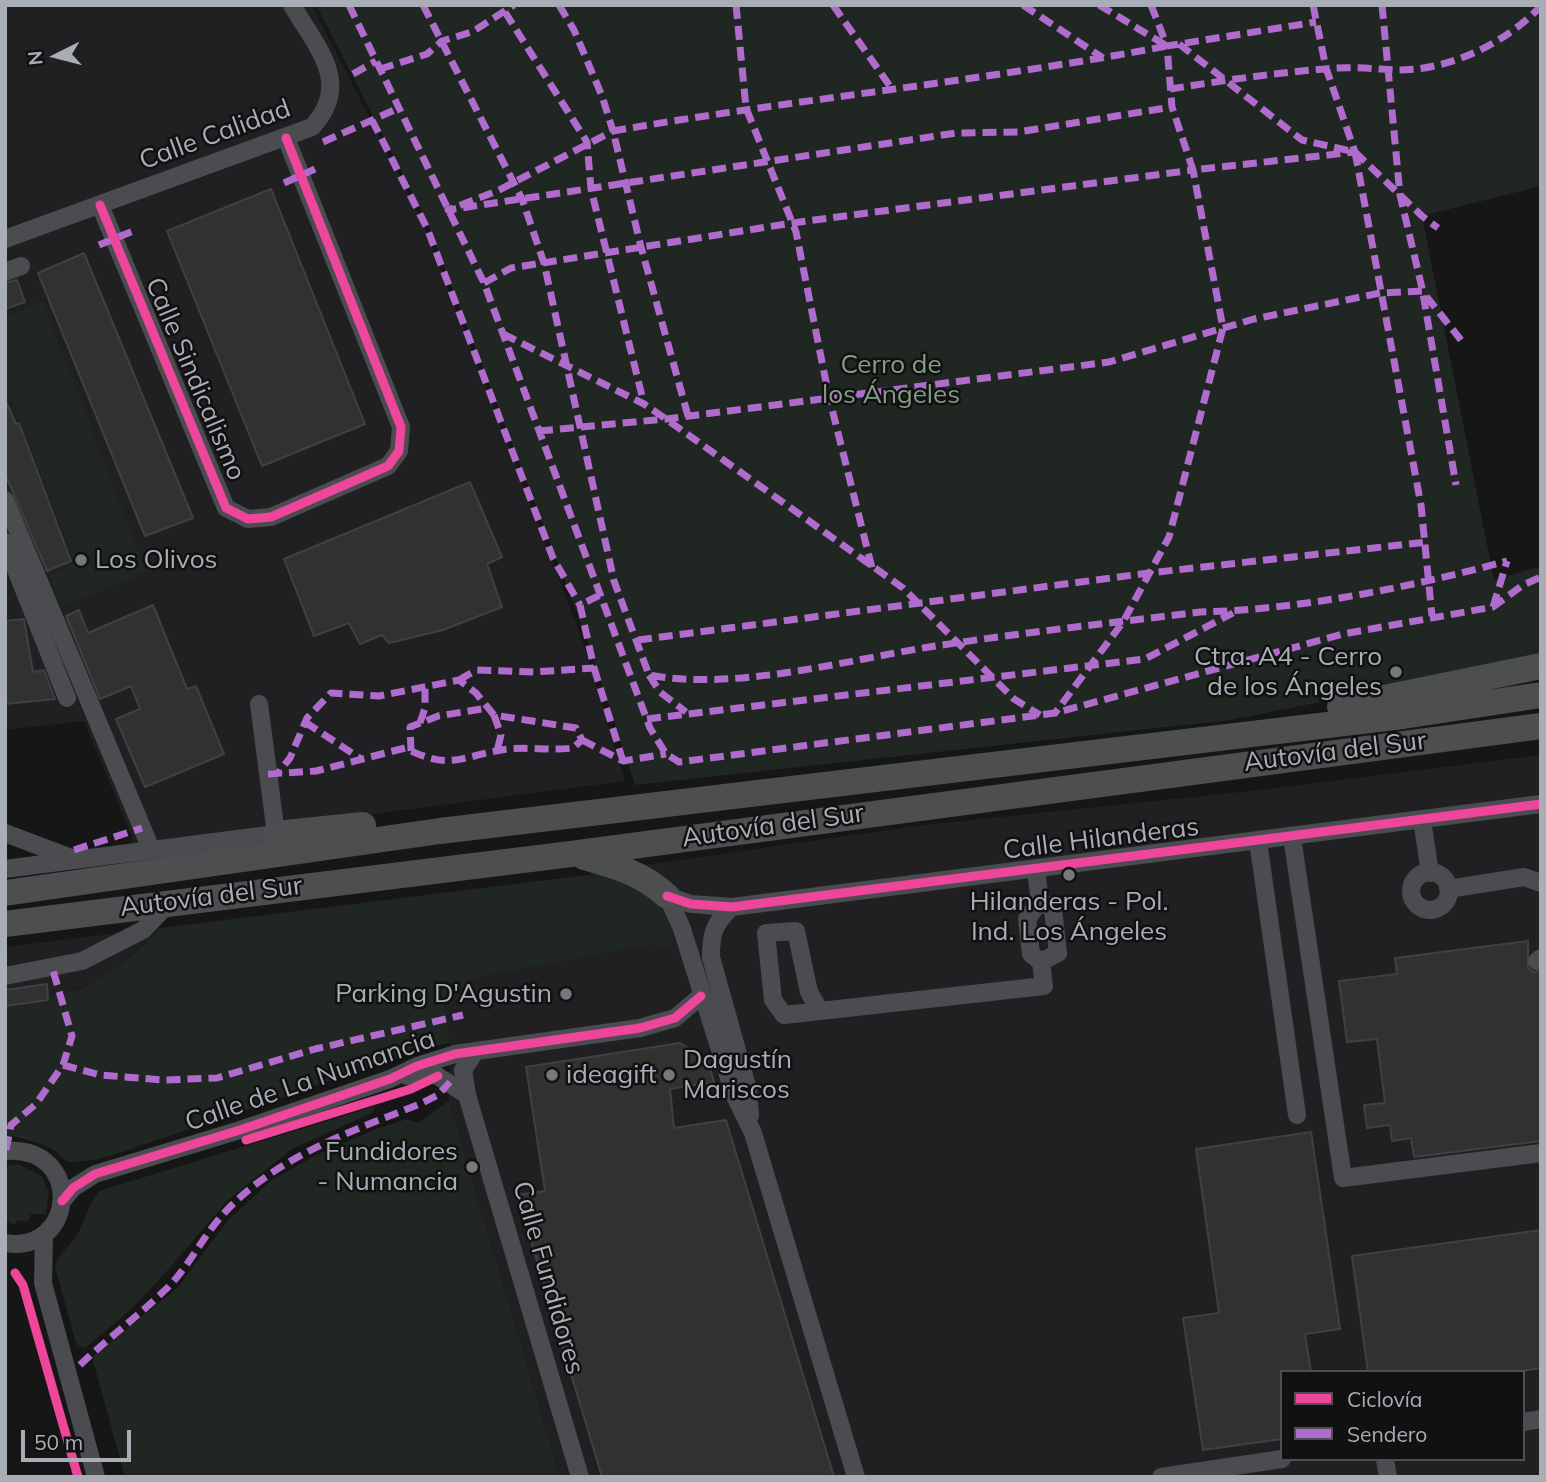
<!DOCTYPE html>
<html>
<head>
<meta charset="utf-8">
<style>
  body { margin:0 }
  #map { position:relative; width:1546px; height:1482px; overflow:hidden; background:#161617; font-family:Mulish,sans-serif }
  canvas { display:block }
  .frame { position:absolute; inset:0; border:7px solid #a9adb6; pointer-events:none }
  .legend { position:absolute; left:1280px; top:1370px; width:245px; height:91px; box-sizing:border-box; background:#111112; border:2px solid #4e4f54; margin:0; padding:9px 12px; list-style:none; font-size:21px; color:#a9adb6 }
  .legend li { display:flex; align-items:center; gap:14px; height:35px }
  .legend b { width:35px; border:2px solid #4e4f54 }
  .north { position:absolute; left:21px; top:21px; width:70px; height:70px; -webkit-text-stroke:5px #111112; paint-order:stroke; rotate:264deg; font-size:19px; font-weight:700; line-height:28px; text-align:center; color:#a9adb6 }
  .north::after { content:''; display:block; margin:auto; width:24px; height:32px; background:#a9adb6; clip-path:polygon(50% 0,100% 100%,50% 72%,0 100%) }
  .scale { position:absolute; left:21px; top:1430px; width:110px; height:32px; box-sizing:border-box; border:4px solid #a9adb6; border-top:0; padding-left:9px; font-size:21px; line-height:24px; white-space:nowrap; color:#a9adb6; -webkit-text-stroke:5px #111112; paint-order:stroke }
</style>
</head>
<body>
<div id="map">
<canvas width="1546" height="1482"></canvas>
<div class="frame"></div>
<ul class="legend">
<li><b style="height:9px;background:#ed469a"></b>Ciclovía</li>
<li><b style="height:9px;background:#b06ccc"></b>Sendero</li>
</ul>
<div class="north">N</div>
<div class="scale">50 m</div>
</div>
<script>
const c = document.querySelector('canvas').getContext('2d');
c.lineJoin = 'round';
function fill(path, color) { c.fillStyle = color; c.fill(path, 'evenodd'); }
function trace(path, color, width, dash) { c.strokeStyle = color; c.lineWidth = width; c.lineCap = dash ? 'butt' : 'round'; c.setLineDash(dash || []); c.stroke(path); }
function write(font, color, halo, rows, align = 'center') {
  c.font = font + ' Mulish,sans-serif'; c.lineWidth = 5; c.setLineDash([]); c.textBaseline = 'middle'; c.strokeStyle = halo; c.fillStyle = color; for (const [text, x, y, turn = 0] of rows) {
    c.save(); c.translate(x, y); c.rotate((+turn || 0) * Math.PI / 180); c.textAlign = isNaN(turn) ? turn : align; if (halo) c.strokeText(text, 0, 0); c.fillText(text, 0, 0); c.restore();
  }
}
fill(new Path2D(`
  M5,5H312L424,225L582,639L625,781L129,846L133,839L84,721L5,730Z
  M1541,755V1477H560L449,1101L450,1042L445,1004L475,978L652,945L673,948L675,940L645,865L923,825L1251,791ZM1282,1372H1523V1459H1282Z
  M160,928L108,977L48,1000L5,1006V947Z`), '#202022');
fill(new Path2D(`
  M316,5H1541V186L1422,216L1494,580L1541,566V658L1230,720L635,785L589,644L425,217Z
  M43,301L146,572L61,607L49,574L75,563L12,401L5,403V316Z
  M611,872C636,887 682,911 673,948L652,945L475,978L445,1004L450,1042C354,1069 261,1107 166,1137C135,1147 100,1163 68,1162C49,1143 31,1140 5,1135V1006C81,995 107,983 160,928Z
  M449,1101L560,1477H125L92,1357L178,1287L228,1220L271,1181L314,1156L376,1129L407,1119L418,1123Z
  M376,1106L372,1113L292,1149L228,1200L160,1279L128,1312L85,1348L77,1347L55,1267C58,1254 67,1249 75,1238C85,1224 87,1206 99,1191Z
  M18,1164L42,1176L49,1193L46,1214H31L27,1222L18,1220L14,1225L5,1220V1166Z`), '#202621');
const building = new Path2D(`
  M271,189L365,424L262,466L167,231Z
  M84,253L193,518L145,536L38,273Z
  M17,280L25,302L5,309V283Z
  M5,399L16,424L19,423L71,561L47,571L5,474Z
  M470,482L502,557L487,564L502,607L443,630L389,643L382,635L360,644L349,623L314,636L284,559Z
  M153,605L187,689L196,686L224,754L145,787L116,719L140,709L131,686L100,699L66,616L79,610L88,633Z
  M24,619L33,672L44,670L55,699L5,704V621Z
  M1528,941V967L1533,972L1541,971V1141L1414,1157L1411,1138L1392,1141L1390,1125L1367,1128L1364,1105L1385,1103L1377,1039L1347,1042L1339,981L1397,974L1395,958Z
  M47,984L48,1000L5,1006V990Z
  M680,1043L708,1060L714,1082L670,1089L674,1128L726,1120L834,1477H602L517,1195L545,1191L526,1067Z
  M1311,1132L1340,1329L1305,1334L1311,1372H1282V1439L1203,1450L1183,1318L1219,1313L1196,1149Z
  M1541,1230V1368L1515,1372H1368L1352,1256Z`);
fill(building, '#313132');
trace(building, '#3f4043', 2);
trace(new Path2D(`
  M100,205L226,508L248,519L271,517L388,466L399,451L401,427L286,138
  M5,239L312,127C353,83 316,47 292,5
  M5,272L21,266
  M5,500L151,849
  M5,542L67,698
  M1422,820L1430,873
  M5,833L71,858
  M1292,837L1343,1178L1541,1153
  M1258,841L1297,1115
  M5,869L276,834L259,704
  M1411 891a19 19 0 1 1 38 0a19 19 0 1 1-38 0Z
  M1448,889L1524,877L1541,883
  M667,896L691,904L732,907L1541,804
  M667,896L681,926L734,1094L753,1133L856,1477
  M1040,901L1053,909L1058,953L1041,962
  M732,907C714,923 711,933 711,957L748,1090L750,1116
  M1537,961L1541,958
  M5,976L82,961L143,930L170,902
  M820,1011L809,992L796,931L766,933L773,1000L784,1015L1044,986L1041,962L1031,954L1027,919L1040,901L1036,870
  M475,1052L463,1070L467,1095L580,1477
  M407,1076L436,1075L467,1095
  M5,1151C85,1145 76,1255 5,1243
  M62,1201L73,1188L95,1174L240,1130L390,1079L417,1066L455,1054L640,1028L675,1018L701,996
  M44,1235L43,1283L96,1477
  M1523,1422L1541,1419
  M1385,1459L1388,1477
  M1161,1477L1282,1459`), '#4b4c4f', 18);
trace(new Path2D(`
  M1340,707L1541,666
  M276,834L363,825
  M584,857C616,866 642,873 667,896
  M5,893L440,831L1403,716L1541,695
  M5,924L571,854L1541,726`), '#4d4e50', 26);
trace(new Path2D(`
  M349,5L484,283L650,728L666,754L679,762L1055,713L1343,634L1493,607L1523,585L1541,577
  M423,5L522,199L544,263L614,581L649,675C735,691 843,661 929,647C1019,633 1110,623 1200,612C1298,610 1412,587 1507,561
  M559,5L574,30L602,96L613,131L497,191L448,210L956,133L1018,132L1172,107
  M736,5L746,108L796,232L829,397L872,568
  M833,5L892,89
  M1023,5L1103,58
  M1099,5L1167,46
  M1151,5L1167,46
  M1313,5L1326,68L1355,152L1193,170L1172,107L1167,46L1316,22
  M1382,5L1400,195L1422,288L1456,485
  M505,12L587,142L591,189L644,404
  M1179,44L1302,140L1355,152L1422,216L1438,228
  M380,69L427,54L442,41L472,32L514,5
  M353,74L376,61
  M1170,89C1221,81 1273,73 1324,69C1349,66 1374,69 1399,70C1450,70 1506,43 1541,6
  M372,120L427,228L553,558L580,605
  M323,142L399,108
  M1355,152L1421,505L1432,616
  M284,183L315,169
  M99,245L133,231
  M484,283L511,268L792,223L1193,170L1223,328L1169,537L1123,622L1055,713
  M503,334L644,404L666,419L903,588L1014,699L1040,715
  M688,416L641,247L613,131C797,99 984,81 1167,46
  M539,431L666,419L1109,362L1254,319L1380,293L1422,291L1461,340
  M1493,607L1507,561
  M638,640L1149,573L1427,542
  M594,668L623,761
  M649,675L660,692L686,712
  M459,680L476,670L534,672L594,668L580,605L600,595
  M494,715L501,735L497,751
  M647,719L1145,659L1233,613
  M305,722L361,759
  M420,723L425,708V687
  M582,740L623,761L666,754
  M411,751L410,727L438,716L488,708
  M268,774L316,771L405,748C449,770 457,758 501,750C524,746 549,751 573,748L582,740L576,728L494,715L476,693L459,680L379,696L331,693L307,718L290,758L278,773
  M74,850L142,828
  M63,1065L100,1075L164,1080L217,1078L315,1049L463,1015
  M6,1150L11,1125L36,1104L63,1065L72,1036L52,967
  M80,1365C107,1339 137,1317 164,1291C188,1269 203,1235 226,1211C278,1156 352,1131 420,1104L438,1095L450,1082`), '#b06ccc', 7, [14, 7]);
trace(new Path2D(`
  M100,205L226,508L248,519L271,517L388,466L399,451L401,427L286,138
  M667,896L691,904L732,907L1541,804
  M246,1140L411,1089L438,1076
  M62,1201L73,1188L95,1174L240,1130L390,1079L417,1066L455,1054L640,1028L675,1018L701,996
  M15,1273L23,1285L78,1477`), '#ed469a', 9);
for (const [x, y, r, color] of [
  [81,560,7,"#76787e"],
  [1396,672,7,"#76787e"],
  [1069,875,7,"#76787e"],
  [566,994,7,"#76787e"],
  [552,1075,7,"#76787e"],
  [669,1075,7,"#76787e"],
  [472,1167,7,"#76787e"]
]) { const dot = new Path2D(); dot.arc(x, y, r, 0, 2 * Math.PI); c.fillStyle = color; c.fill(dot); trace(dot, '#111112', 2.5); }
write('26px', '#a9adb6', '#111112', [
  ["Calle Calidad",215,135,-20],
  ["Calle Sindicalismo",195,379,67],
  ["Autovía del Sur",1335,752,-7],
  ["Autovía del Sur",773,826,-8],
  ["Calle Hilanderas",1101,839,-7],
  ["Autovía del Sur",211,897,-7],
  ["Calle de La Numancia",310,1081,-19],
  ["Calle Fundidores",548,1278,74]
]);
write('26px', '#839e84', '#111112', [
  ["Cerro de",891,365],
  ["los Ángeles",891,395]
]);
write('26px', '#a9adb6', '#111112', [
  ["Los Olivos",95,560],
  ["Ctra. A4 - Cerro",1382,657,"right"],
  ["de los Ángeles",1382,687,"right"],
  ["Hilanderas - Pol.",1069,902,"center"],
  ["Ind. Los Ángeles",1069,932,"center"],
  ["Parking D'Agustin",552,994,"right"],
  ["Dagustín",683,1060],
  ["Mariscos",683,1090],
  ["ideagift",566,1075],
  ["Fundidores",458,1152,"right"],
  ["- Numancia",458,1182,"right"]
], 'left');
</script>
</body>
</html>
